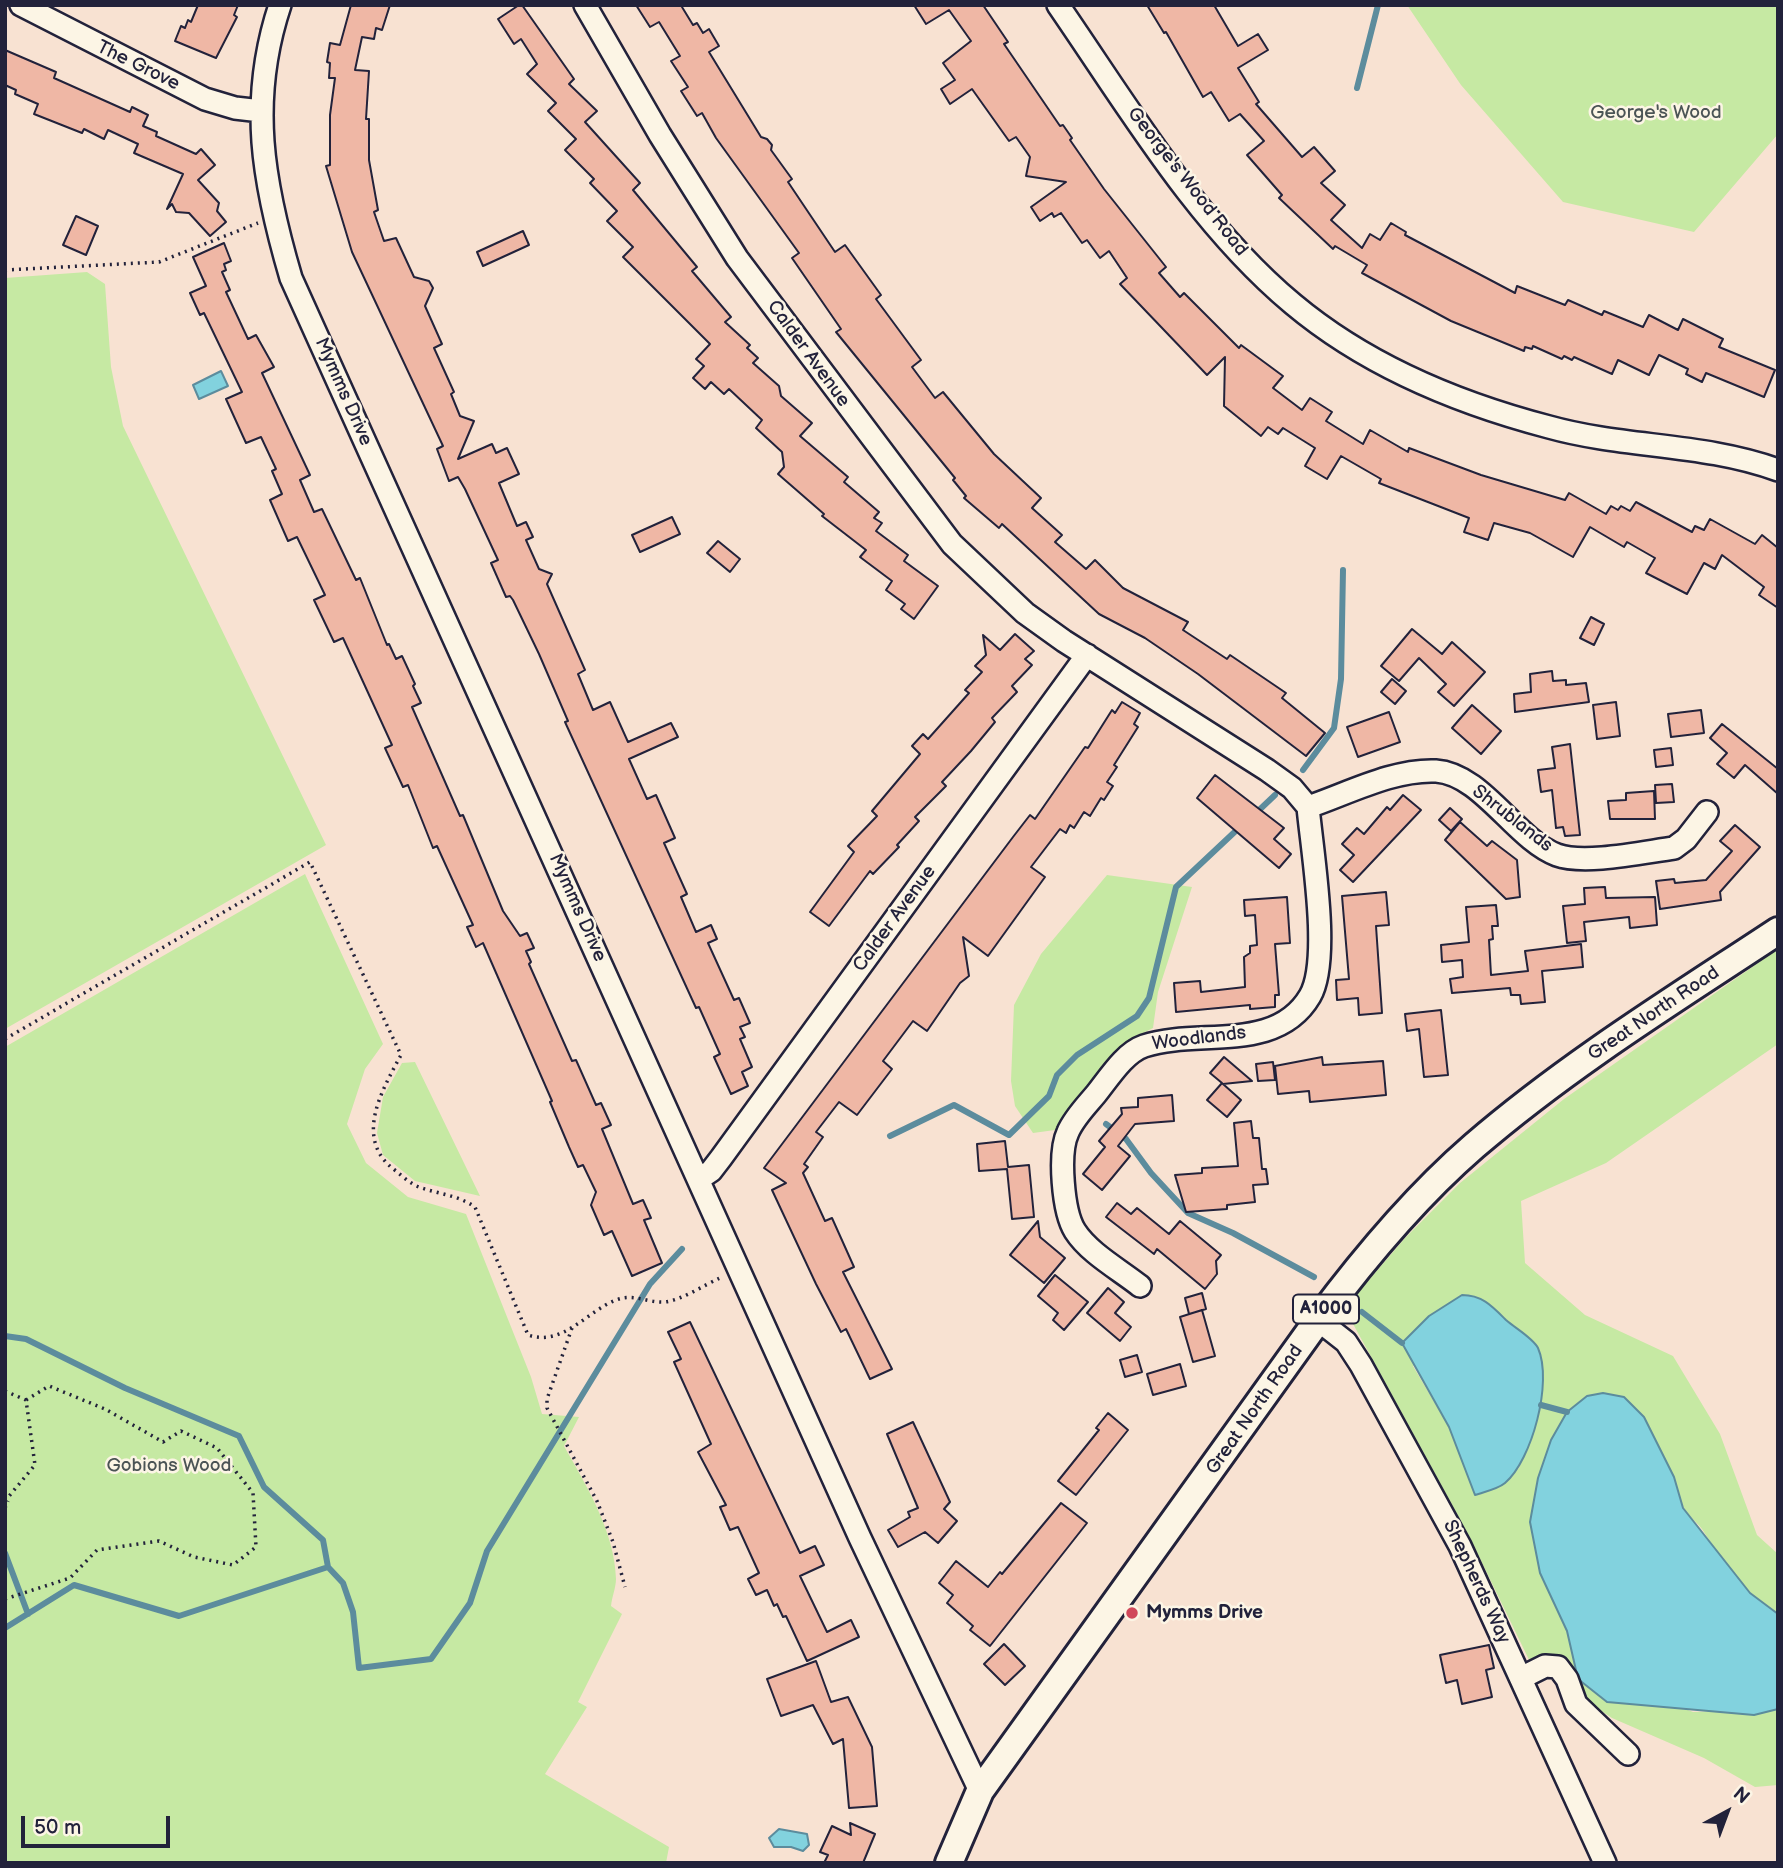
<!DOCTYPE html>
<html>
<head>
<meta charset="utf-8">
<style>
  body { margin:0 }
  #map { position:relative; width:1783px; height:1868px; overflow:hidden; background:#f8e2d2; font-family:"Balsamiq Sans",sans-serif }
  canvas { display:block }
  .frame { position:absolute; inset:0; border:7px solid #22223b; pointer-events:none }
  .north { position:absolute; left:1692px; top:1777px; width:70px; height:70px; -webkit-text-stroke:5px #fcf5e5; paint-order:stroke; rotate:41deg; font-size:19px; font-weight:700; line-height:28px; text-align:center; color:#22223b }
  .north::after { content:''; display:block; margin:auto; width:24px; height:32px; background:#22223b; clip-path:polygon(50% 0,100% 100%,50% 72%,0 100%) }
  .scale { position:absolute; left:21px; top:1816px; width:149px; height:32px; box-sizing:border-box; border:4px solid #22223b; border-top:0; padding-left:9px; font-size:21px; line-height:24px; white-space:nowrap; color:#22223b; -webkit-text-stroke:5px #fcf5e5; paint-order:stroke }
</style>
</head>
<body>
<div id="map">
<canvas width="1783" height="1868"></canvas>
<div class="frame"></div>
<div class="north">N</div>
<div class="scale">50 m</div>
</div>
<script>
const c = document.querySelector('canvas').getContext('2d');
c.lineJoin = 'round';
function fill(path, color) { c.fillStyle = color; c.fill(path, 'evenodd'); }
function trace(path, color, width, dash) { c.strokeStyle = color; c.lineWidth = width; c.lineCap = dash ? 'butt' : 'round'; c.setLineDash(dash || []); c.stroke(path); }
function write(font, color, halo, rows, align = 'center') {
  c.font = font + ' "Balsamiq Sans",sans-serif'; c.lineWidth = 5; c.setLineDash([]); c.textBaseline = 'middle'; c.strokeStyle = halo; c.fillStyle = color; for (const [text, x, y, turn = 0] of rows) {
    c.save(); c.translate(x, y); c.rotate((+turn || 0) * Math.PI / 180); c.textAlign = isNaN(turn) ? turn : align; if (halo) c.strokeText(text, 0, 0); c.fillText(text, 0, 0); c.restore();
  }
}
fill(new Path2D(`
  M1407,5H1778V134L1694,232L1563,202L1461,85Z
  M87,272L105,284L111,367L123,426L326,845L5,1029V278Z
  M305,874L383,1044L365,1069L347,1124L366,1163L408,1197L466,1214L531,1377L542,1414L579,1417L564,1446C586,1485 615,1532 616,1579C616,1587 612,1597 611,1606L622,1614L578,1702L587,1707L545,1774L669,1847L666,1863H5V1047Z
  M1107,875L1192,887L1158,992L1153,1028C1110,1047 1084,1094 1055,1130L1033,1133L1015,1106L1011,1081L1014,1005L1041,954Z
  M1778,949V1044L1606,1163L1521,1201L1525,1263L1585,1315L1673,1356L1720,1434L1757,1535L1778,1554V1614C1749,1598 1719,1556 1702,1529C1697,1522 1688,1516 1684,1508C1679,1500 1677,1487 1674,1477L1540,1573L1567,1631L1578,1679L1607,1702L1683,1708L1693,1712L1778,1709V1785L1755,1787L1704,1758L1612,1718L1532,1666L1469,1536L1352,1322L1356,1295L1405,1238L1460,1183L1564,1099ZM1513,1327L1538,1347L1541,1405L1519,1468L1475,1494L1449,1427L1413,1366Z
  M415,1062L480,1196L415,1181L383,1155L377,1133L383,1097L402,1063Z`), '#c6e9a3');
const water = new Path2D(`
  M221,371L228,386L199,399L193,385Z
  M1462,1295C1482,1295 1492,1306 1506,1320C1515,1328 1533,1338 1538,1348C1553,1382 1532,1460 1505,1483C1498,1489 1484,1492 1475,1495L1449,1427L1402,1343L1429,1316Z
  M1603,1393L1624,1397L1644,1417L1674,1477L1683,1508L1750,1593L1778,1614V1709L1754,1715L1607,1702L1578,1679L1567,1631L1540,1573L1530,1522L1538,1478L1551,1440L1567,1412L1587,1396Z
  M779,1829L807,1834L809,1845L803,1851L791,1847H774L769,1838Z`);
fill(water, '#82d2de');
trace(water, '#5c8c9d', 2);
trace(new Path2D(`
  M1357,88L1378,5
  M1303,770L1334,728L1341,679L1343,570
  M1255,814L1275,795
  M1106,1124L1126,1139L1151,1173L1188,1213L1233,1233L1314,1277
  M890,1136L954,1105L1009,1135L1049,1096L1057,1075L1077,1055L1137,1016L1149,998L1176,887L1241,826
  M1362,1312L1402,1343
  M5,1336L26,1339L125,1388L239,1436L264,1487L323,1540L328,1567L343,1583L353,1612L359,1668L431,1659L470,1603L487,1551L650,1284L682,1249
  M1541,1405L1567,1412
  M5,1553L28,1614
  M5,1628L74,1585L179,1616L328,1567`), '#5c8c9d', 6);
const building = new Path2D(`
  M198,5H238L234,15L237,17L216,58L175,41L181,26L185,28L188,20L191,22Z
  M351,5H390L382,30L376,28L374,39L362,37L355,70L369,71L366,119H369V160L378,210L374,212L384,241L396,238L414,277L429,281L433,288L425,306L442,344L434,348L454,392L451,394L460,416L474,421L458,459L492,444L496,453L507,448L519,474L499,483L517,526L526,522L533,537L526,540L539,569L552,574L547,584L585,670L578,674L593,710L610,702L628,742L671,723L678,737L629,759L647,799L656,795L675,838L664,843L687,894L681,897L696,932L711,925L717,939L708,943L734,1000L739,998L750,1023L740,1027L745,1037L740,1039L752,1067L742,1072L748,1086L731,1094L714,1057L720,1054L699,1007L696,1008L565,722L568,721L539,654L513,600L510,596L506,597L491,563L498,560L465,489L458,477L449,481L437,449L443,446L352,252L326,166L330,165V115L335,78H329L330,63L327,62L330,43L340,45Z
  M519,5H522L574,79L569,84L597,111L585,122L640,183L633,190L697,267L692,271L731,317L725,322L750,345L747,348L758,358L753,363L779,386L781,396L812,423L800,436L848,477L844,482L879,512L874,518L882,523L876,531L908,555L904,561L938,586L914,619L901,609L905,604L886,590L892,581L860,557L866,550L822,516L824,514L778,474L784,467L782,452L756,428L762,420L729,389L724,394L711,382L705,389L693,378L704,366L696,359L710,344L623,257L633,247L607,221L617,211L590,183L594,179L565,150L576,139L548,111L556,103L527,74L537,64L521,39L514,44L498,19Z
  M636,5H684L682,7L693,25L697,23L703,33L709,29L719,46L709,52L761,137L767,139L772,145L771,150L792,179L788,182L835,252L845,245L881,295L876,299L921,360L912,367L935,398L943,392L994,454L1041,498L1032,508L1062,535L1055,542L1086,569L1095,560L1123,588L1188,622L1183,630L1227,659L1230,655L1286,693L1282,698L1325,733L1306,756L1198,674L1145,638L1099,614L1002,524L999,528L964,498L966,496L953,480L955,478L836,332L841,329L792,258L799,253L716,138L702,113L697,116L681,91L688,87L671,61L680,56L659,22L650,27Z
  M914,5H983L1008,42L1004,44L1060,126L1063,125L1072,138L1070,140L1104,189L1166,267L1159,273L1180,297L1184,293L1239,348L1241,345L1283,376L1273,388L1302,410L1310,398L1332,412L1326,421L1363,444L1370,430L1408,452L1409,448L1481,475L1565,500L1569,493L1606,514L1611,506L1618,510L1621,506L1630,511L1636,502L1692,532L1695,526L1704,530L1710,519L1755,544L1762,535L1778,548V608L1759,595L1764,587L1722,555L1715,569L1704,563L1687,594L1646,573L1655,558L1627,542L1624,547L1590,527L1573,557L1530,533L1494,523L1488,540L1464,532L1469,518L1379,483L1381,479L1341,456L1327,479L1305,466L1315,448L1283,428L1278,434L1268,427L1261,436L1224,406L1225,357L1207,375L1120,284L1127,278L1109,251L1100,258L1087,240L1082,243L1061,213L1054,217L1052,213L1040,221L1031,207L1066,182L1026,176L1030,157L1016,137L1009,141L972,89L950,104L941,89L955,80L943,63L971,41L949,10L926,24Z
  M1147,5H1214L1238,46L1258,34L1268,50L1238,68L1259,102L1256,104L1302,157L1314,147L1335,171L1321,183L1345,205L1331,220L1362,248L1370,234L1380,240L1391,223L1406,232L1405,235L1515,293L1517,286L1565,305L1568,300L1602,315L1604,311L1643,327L1649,315L1678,330L1683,319L1723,339L1719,347L1775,370L1764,397L1706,373L1702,382L1686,374L1688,369L1659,355L1649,375L1618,360L1612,374L1574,357L1572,360L1564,356L1562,359L1533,346L1532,349L1525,347L1524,351L1451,321L1362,273L1367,265L1335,246L1333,249L1279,198L1282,195L1247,155L1264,141L1240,114L1229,121L1211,92L1203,97L1166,32L1164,33Z
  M5,50L56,72L54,78L130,112L132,107L148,115L143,126L157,132L156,136L196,154L201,149L215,165L198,180L219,203L217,211L226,222L210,236L189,213L176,212L172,204L167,209L183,174L134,153L138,144L108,130L104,139L84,129L82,133L34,114L38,104L15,94L16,90L5,85Z
  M76,216L98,226L86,255L63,245Z
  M523,231L529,245L483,266L477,252Z
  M224,243L231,261L224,264L226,270L222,272L230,290L226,292L248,339L256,335L274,367L262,373L310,475L300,480L314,512L322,509L356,580L360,578L387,645L389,644L396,659L402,656L415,684L413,686L421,703L412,707L442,775L460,816L463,815L503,911L520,936L527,933L534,948L526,951L531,962L529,964L572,1061L576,1060L596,1105L601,1103L611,1125L602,1129L633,1204L643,1200L651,1218L644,1220L662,1263L632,1276L612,1231L604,1235L591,1205L596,1192L583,1165L578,1167L569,1147L550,1102L552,1101L483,943L476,947L467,927L473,925L437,846L433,848L408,785L403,787L385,748L392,745L343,638L334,642L314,600L325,595L297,537L288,541L270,500L282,494L272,471L276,469L261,437L246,443L226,399L242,392L204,313L200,315L190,293L206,286L193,257Z
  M672,517L680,534L640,552L632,535Z
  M718,541L740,559L730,572L707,553Z
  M1591,617L1604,624L1594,645L1580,638Z
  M1412,629L1442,654L1452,642L1485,672L1454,706L1438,692L1446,684L1419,658L1399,681L1381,666Z
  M1015,634L1034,651L1025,659L1032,665L1012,686L1017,692L992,718L995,722L971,751L942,782L946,786L915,817L919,821L897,845L899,847L873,874L870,871L829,926L810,912L854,852L848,846L877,816L872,811L920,754L912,746L923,734L928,739L969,693L965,690L982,672L975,666L986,655L983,635L1000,650Z
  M1552,671L1553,681L1566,680V685L1586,683L1589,702L1515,712L1514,694L1531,692L1530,674Z
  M1392,679L1406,691L1395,704L1381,692Z
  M1122,702L1140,713L1134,724L1138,727L1114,765L1117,767L1107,782L1113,786L1104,800L1101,798L1090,816L1084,812L1074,828L1070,825L1066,833L1060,829L1031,867L1045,877L988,956L963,937L969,976L960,983L927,1031L913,1021L883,1061L892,1069L857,1115L839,1102L816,1132L823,1137L804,1164L808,1167L803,1173L825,1221L832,1218L854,1267L843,1272L892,1369L870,1379L846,1329L841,1332L816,1284L772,1190L786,1183L764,1168L1013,837L1030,815L1035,819L1085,747L1088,748L1112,710L1115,713Z
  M1616,702L1620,736L1597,739L1593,705Z
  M1472,705L1501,731L1481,754L1452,728Z
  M1701,710L1704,733L1671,737L1668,714Z
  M1389,712L1400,742L1358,757L1347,727Z
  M1722,724L1778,769V794L1745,765L1734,778L1717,764L1727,753L1710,738Z
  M1570,744L1580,835L1565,836L1563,827L1556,828L1552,790L1541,792L1538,770L1555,768L1552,747Z
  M1671,748L1673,765L1656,767L1654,750Z
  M1215,775L1284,828L1274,839L1291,854L1279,868L1197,798Z
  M1672,784L1674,802L1656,803L1655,785Z
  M1654,791L1655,819H1610L1608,801L1626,800V793Z
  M1403,795L1421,810L1353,882L1340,870L1354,855L1342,844L1357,828L1364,834L1387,807L1390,810Z
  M1450,808L1462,819L1451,831L1439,820Z
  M1460,822L1487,846L1492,841L1517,860L1520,897L1506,899L1445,840Z
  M1735,825L1760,847L1720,892L1721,900L1660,909L1656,881L1674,879L1675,883L1706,880L1732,851L1720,841Z
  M1605,887L1606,898L1655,897L1657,925L1630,928L1629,917L1584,922L1586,941L1567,943L1563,906L1585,904L1584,888Z
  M1386,892L1389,925L1376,926L1382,1013L1359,1015L1358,998L1337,1000L1336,980L1349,979L1342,896Z
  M1287,897L1290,943L1275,944L1279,995H1275V1007L1250,1009V1005L1176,1012L1174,983L1200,981L1201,992L1245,987L1244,957L1250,953V946L1257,945L1255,915L1245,916L1244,900Z
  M1496,905L1498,926H1492L1493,939L1489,940L1491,975L1528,971L1525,951L1581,944L1583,967L1542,971L1545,1002L1521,1004L1520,995H1511L1510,988L1452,993L1450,979L1463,977L1462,960L1442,962L1441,945L1469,942L1466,907Z
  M1441,1010L1448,1075L1424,1077L1419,1029L1407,1031L1405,1014Z
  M1224,1057L1252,1081L1223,1084L1241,1100L1227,1117L1207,1100L1222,1083L1210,1073Z
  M1322,1057L1323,1065L1383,1061L1386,1095L1310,1102L1309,1091L1278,1094L1275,1066Z
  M1273,1062L1275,1080L1258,1081L1256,1064Z
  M1172,1095L1174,1121L1135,1124L1118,1146L1130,1156L1102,1190L1083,1174L1105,1147L1099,1141L1122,1114L1121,1108L1138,1107V1098Z
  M1251,1121L1253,1138H1259L1262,1169H1266L1268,1184L1253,1185L1255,1202L1227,1205V1209L1186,1212L1175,1175L1202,1173V1168L1238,1166L1234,1123Z
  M1005,1141L1008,1167L1029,1165L1034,1217L1012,1219L1007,1169L979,1171L977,1144Z
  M1117,1203L1131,1214L1137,1208L1169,1234L1180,1221L1221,1255L1216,1261L1217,1274L1205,1289L1157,1249L1154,1254L1106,1217Z
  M1038,1221L1040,1237L1065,1258L1044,1283L1010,1255Z
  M1055,1275L1088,1302L1064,1330L1053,1320L1058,1313L1038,1296Z
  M1108,1288L1124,1302L1115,1313L1131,1327L1120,1341L1087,1313Z
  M1202,1293L1206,1309L1189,1314L1185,1298Z
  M1202,1310L1215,1356L1193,1362L1180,1317Z
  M690,1322L800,1553L815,1546L824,1565L800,1576L827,1632L851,1620L859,1637L807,1661L786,1616L783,1617L777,1604L774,1606L767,1590L756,1595L748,1579L759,1573L738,1527L730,1530L720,1507L726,1505L698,1452L711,1444L674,1362L681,1359L668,1332Z
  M1137,1355L1142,1372L1125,1377L1120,1360Z
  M1180,1364L1186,1386L1153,1395L1147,1374Z
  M1108,1413L1128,1430L1076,1495L1058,1481L1099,1430L1096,1428Z
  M913,1422L950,1502L944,1509L957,1521L938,1543L925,1532L898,1547L888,1530L910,1517L908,1512L918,1508L887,1434Z
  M1061,1503L1087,1523L990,1646L970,1630L973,1626L947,1603L953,1595L939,1583L956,1561L988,1587L1000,1572L1002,1574Z
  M1004,1644L1025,1666L1005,1685L984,1664Z
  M1489,1645L1494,1668L1486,1670L1492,1697L1462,1704L1457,1680L1446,1683L1440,1655Z
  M816,1661L831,1702L848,1697L872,1747L877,1806L849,1808L843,1739L833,1744L813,1705L781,1716L767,1679Z
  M850,1823L875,1834L863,1863H824L828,1855L820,1852L832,1826L851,1835Z`);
fill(building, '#efb7a5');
trace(building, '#22223b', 2);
const minor = new Path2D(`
  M21,5L205,99L235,108L261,111
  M280,5C248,101 263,183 291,278L860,1538L980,1791
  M585,5L660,135L737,258L952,544L1025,613L1064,641L1267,770L1292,788L1308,807
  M1058,5C1129,108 1197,224 1293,304C1367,366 1457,403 1549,427C1624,448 1704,443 1778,470
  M1308,807C1347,794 1393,769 1436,771C1482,774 1515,839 1557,855C1585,865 1644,852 1674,848L1686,839L1707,812
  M699,1179L711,1171L721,1158L1087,655
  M1140,1286C1120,1270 1089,1253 1075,1231C1063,1212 1058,1153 1068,1132C1074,1118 1086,1106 1096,1094C1109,1078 1124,1053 1144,1046C1198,1028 1276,1054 1310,996C1331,960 1312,851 1308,807
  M1318,1320L1346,1342L1361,1365L1460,1546L1605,1863
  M1521,1678L1545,1666L1558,1667L1567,1679L1576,1704L1628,1754`);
const major = new Path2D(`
  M949,1863L980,1791L1318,1320C1365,1257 1415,1197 1474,1146C1568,1065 1675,999 1778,931`);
trace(minor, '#22223b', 26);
trace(major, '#22223b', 32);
trace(new Path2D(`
  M5,270L159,262L258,223
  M5,1039L310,862L401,1055C381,1092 353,1140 396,1171C403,1177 411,1184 419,1187C438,1194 458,1195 475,1207L528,1335C563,1347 587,1311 616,1300C634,1293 647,1303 665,1302C682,1300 704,1285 720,1278
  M572,1328L547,1399V1408L597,1501L613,1542L625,1587
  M5,1391L26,1400
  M5,1501L35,1465L26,1400
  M5,1508L8,1501
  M5,1599L70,1578L97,1550L159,1541L194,1557L233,1565L256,1547L253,1493L217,1448L181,1431L163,1442L105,1409L49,1386L26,1400`), '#22223b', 3.5, [2, 5]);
trace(minor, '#fcf5e5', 21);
trace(major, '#fcf5e5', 26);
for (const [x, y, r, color] of [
  [1132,1613,7,"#d1495b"]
]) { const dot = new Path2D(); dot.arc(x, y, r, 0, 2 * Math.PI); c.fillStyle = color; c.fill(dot); trace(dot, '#fcf5e5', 2.5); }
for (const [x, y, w] of [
  [1326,1309,66]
]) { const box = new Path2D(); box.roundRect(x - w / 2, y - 14.5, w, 29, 5); c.fillStyle = '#fcf5e5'; c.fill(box); trace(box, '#22223b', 2); }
write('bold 18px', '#22223b', null, [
  ["A1000",1326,1309]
]);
write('19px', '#22223b', '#fcf5e5', [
  ["The Grove",138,66,26],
  ["George's Wood Road",1187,182,52],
  ["Calder Avenue",808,354,54],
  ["Mymms Drive",343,392,66],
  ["Shrublands",1512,819,38],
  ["Mymms Drive",577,908,66],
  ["Calder Avenue",895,919,-54],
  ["Great North Road",1654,1014,-34],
  ["Woodlands",1199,1039,-7],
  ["Great North Road",1255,1410,-55],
  ["Shepherds Way",1476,1582,65]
]);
write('19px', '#4b5455', '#fcf5e5', [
  ["George's Wood",1656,113],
  ["Gobions Wood",169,1466]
]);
write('bold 19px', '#22223b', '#fcf5e5', [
  ["Mymms Drive",1146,1613]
], 'left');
</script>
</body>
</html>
